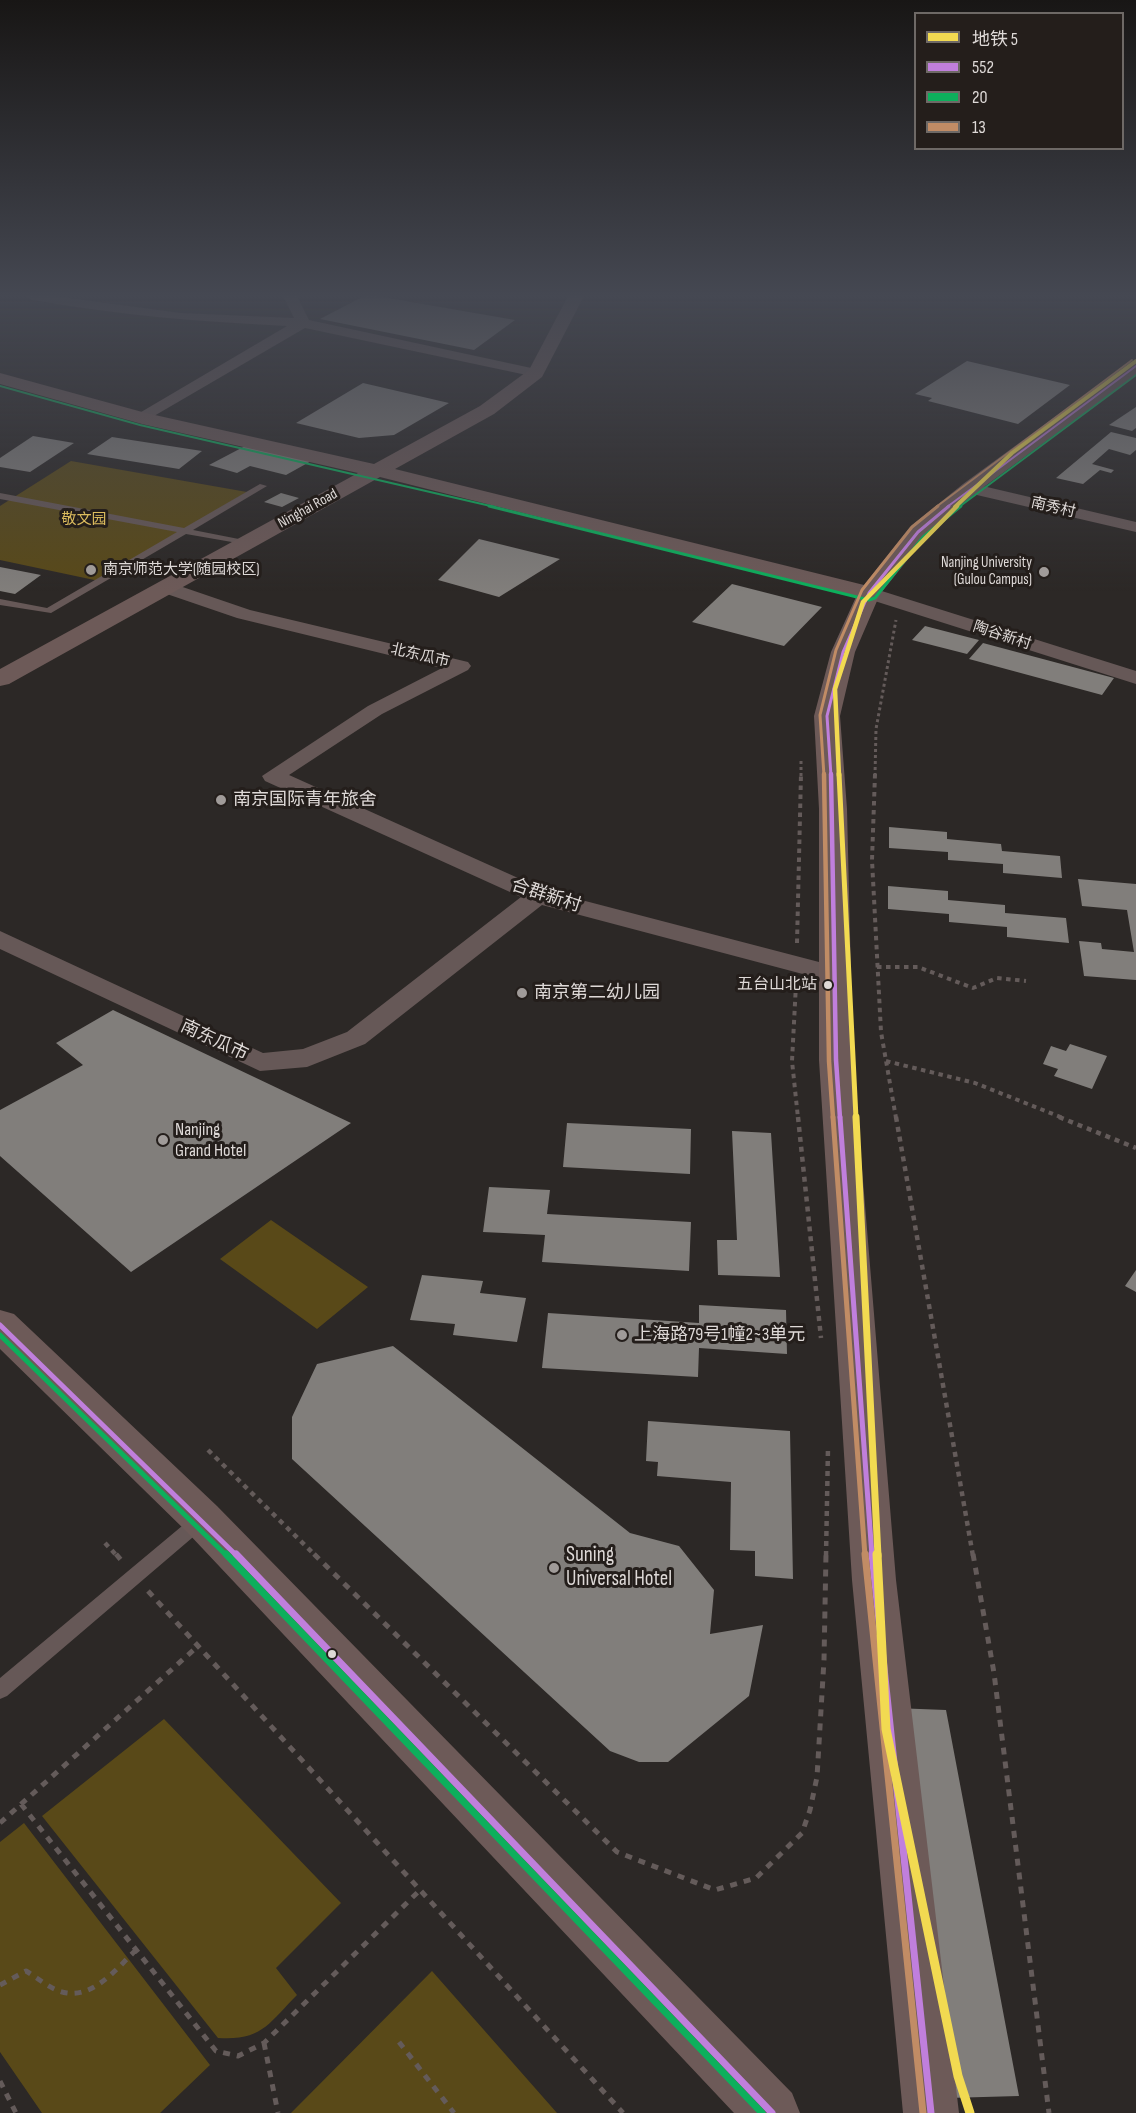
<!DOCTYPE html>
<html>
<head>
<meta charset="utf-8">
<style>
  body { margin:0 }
  #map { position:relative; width:1136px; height:2113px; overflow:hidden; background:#2c2826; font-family:"Sofia Sans Condensed","Noto Sans SC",sans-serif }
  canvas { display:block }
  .legend { position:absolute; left:914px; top:12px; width:210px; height:138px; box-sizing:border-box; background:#241e1b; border:2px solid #6e6966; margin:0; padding:8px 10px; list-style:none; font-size:18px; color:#ded9d7 }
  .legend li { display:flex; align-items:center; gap:12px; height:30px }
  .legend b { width:30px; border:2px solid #6e6966 }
</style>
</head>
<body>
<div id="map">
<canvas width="1136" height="2113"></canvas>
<ul class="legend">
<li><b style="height:8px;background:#f2da51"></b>地铁 5</li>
<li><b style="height:8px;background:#c07fdc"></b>552</li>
<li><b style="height:8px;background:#0daf5c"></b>20</li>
<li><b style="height:8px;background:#c18c65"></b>13</li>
</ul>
</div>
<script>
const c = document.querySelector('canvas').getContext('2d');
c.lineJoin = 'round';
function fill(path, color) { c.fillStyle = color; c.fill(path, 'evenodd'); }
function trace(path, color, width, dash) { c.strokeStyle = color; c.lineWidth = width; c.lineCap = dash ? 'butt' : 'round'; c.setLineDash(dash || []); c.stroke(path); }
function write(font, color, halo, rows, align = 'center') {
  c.font = font + ' "Sofia Sans Condensed","Noto Sans SC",sans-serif'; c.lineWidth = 6; c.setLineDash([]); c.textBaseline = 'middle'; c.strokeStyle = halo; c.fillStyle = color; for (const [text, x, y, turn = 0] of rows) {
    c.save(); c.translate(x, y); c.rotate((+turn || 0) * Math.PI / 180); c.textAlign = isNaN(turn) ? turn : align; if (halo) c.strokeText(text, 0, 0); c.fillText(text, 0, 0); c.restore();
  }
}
fill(new Path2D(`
  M71,461L247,492L99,581L0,560V506Z
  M271,1220L368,1287L317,1329L220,1259Z
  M164,1719L341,1903L276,1968L297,1995C269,2023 262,2041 218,2038L42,1816Z
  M24,1823L210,2065L160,2113H42L0,2052V1842Z
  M432,1971L557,2113H291Z`), '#594918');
fill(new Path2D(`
  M364,296H377L515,320L474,350L320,319Z
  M967,361L1070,385L1018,424L928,401L932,398L915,394Z
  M363,383L449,403L394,435L359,438L296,423Z
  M1136,407V428L1132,431L1109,425Z
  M1111,432L1136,438V450L1130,455L1109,449L1092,464L1114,470L1111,473L1100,470L1083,484L1056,478Z
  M33,436L74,443L30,472L0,467V458Z
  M112,437L202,451L179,469L87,454Z
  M249,444L313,460L286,475L250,466L237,473L209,465Z
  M281,493L299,498L282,507L264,502Z
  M479,539L560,559L499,597L438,580Z
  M0,567L41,575L15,594L0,591Z
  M732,584L822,607L784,646L692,622Z
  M925,626L979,640L967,654L912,640Z
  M983,643L1114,678L1102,695L969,659Z
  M889,827L947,832V839L1001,844L1002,851L1060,856L1062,878L1003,873V864L948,860V852L889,848Z
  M1078,879L1136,884V980L1084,976L1079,941L1101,943L1102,949L1134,952L1127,910L1082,906Z
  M888,886L948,891V900L1005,905V913L1066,918L1069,943L1007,937V927L949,922V914L888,909Z
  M113,1010L351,1123L131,1272L0,1156V1110L83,1065L56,1043Z
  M1070,1044L1107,1056L1092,1089L1054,1076L1058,1069L1043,1064L1051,1046L1066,1051Z
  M567,1123L691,1129L690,1174L563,1167Z
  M732,1131L771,1133L780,1277L718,1275L717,1240H737Z
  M489,1187L550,1190L547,1214L691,1222L689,1271L542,1262L545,1235L483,1232Z
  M1136,1270V1292L1125,1286Z
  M422,1275L483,1281L480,1293L526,1298L517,1342L453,1335L455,1324L410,1320Z
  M699,1305L786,1310L787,1354L699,1348L698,1377L542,1368L548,1313L699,1323Z
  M393,1346L630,1533L679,1546L714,1590L710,1634L763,1625L749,1696L668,1762H639L610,1751L292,1459V1417L317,1364Z
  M648,1421L790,1431L793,1579L755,1576V1551L730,1550L731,1482L657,1476L658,1462L646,1461Z
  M868,1707L946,1710L1019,2096L948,2098Z`), '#817e7b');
trace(new Path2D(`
  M801,776V759
  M875,776L876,729L896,620`), '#645b5a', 3, [3, 3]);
trace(new Path2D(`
  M875,774L872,860L881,1032L896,1118
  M797,943L801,774
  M877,967H918L973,988L997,978L1026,981
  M796,984L792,1061L798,1118
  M886,1061L975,1083L1063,1118`), '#645b5a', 4, [4.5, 4.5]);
trace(new Path2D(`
  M798,1117L821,1338
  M896,1117L973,1556
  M1059,1117L1136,1148
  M208,1450L316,1556
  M105,1543L117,1556
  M826,1556L828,1447`), '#645b5a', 4.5, [5, 5]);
trace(new Path2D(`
  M116,1554L121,1560
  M314,1554L617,1852L715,1890L756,1878L802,1833L810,1810L817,1777L824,1660L826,1554
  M973,1554L994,1673L1049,2113
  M148,1591L623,2113
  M21,1804L216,2051L238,2056L264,2043L420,1890
  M0,1823L198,1646
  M0,1985L26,1971C38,1978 52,1991 67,1993C95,1997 118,1967 136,1950
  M399,2042L454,2113
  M264,2043L278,2113
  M0,2081L16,2113`), '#645b5a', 5, [7, 7]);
fill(new Path2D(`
  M260,484L267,486L193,530L249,541V545L186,534L51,613L0,605V599L47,608L177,532L0,499V493L184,528Z
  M200,1513L206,1516L209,1521L206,1526L7,1696L0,1699V1678L194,1516Z`), '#665857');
fill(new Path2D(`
  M25,296H54L181,313L294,318L283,296H297L309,320L536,369L543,373L536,377L305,328L142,423L136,421L134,418L136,415L287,326C201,322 117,315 32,300Z
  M970,483L1136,522V532L964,492L962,488L964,484Z
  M168,582L250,610L468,662L471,666L468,670L382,714L289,775L547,891L842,968L846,974L842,980L833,982L542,905L365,1044L307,1067L260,1071L0,949V931L263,1053L303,1049L347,1032L521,897L265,781L262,776L368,706L442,668L237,618L161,592L159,588Z
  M869,587L1136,671V684L862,597L860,593Z`), '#665857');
fill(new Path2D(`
  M568,296H584L542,377L494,414L395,469L864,585L910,527L963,484L1130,362L1136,361V375L977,492L926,537L880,594L855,652L840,716L847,809L853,1060L896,1580L959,2113H903L852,1580L819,1060V809L814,716L831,652L856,597L380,477L9,684L0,686V669L358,473L142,424L0,384V373L146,413L374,464L480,406L529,370Z
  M0,1310L14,1314L217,1506L792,2093L800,2113H734L187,1532L0,1349Z`), '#6d5a58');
trace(new Path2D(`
  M947,507L1136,366`), '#c07fdc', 2);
trace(new Path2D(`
  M831,776L827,716L843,652L869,593L918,532L949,506`), '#c07fdc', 3);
trace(new Path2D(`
  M831,774L836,1060L840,1118`), '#c07fdc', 4.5);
trace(new Path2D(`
  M840,1117L872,1556
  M0,1325L237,1556`), '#c07fdc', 5);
trace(new Path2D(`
  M236,1554L772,2113
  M872,1554L931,2113`), '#c07fdc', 7);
trace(new Path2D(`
  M0,386L140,425L495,507
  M959,507L1136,375`), '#0daf5c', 2);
trace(new Path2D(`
  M489,506L869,600L875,598L923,537L961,506`), '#0daf5c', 3);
trace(new Path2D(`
  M0,1335L227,1556`), '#0daf5c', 5);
trace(new Path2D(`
  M226,1554L762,2113`), '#0daf5c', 7);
trace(new Path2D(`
  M936,507L1132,360`), '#c18c65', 2);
trace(new Path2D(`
  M824,776L820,715L836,650L862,590L912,527L938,506`), '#c18c65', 3);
trace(new Path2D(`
  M824,774L829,1061L833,1118`), '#c18c65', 4.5);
trace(new Path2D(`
  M833,1117L865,1556`), '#c18c65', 5);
trace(new Path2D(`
  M865,1554L923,2113`), '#c18c65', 7);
trace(new Path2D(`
  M955,507L1012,453L1136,361`), '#f2da51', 4);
trace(new Path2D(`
  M839,776L835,689L863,602L957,506`), '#f2da51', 4.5);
trace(new Path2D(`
  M839,774L856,1118`), '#f2da51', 5);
trace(new Path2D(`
  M856,1117L878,1556`), '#f2da51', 7);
trace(new Path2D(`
  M877,1554L886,1729L958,2076L970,2113`), '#f2da51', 9);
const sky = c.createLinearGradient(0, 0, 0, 592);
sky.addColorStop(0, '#181615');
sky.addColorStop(0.5, '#454852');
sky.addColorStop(1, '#45485200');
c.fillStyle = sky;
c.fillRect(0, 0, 1136, 592);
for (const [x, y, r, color] of [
  [91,570,6,"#a09b99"],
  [1044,572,6,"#a09b99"],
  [221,800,6,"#a09b99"],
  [828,985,5,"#ded9d7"],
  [522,993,6,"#a09b99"],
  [163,1140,6,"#a09b99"],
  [622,1335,6,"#a09b99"],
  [554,1568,6,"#a09b99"],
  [332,1654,5,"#ded9d7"]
]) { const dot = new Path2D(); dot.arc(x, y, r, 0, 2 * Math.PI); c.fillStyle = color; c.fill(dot); trace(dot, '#241e1b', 2); }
write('15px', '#ded9d7', '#241e1b', [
  ["南秀村",1053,508,13],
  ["Ninghai Road",308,509,-29],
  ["陶谷新村",1002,636,18],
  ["北东瓜市",420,656,13]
]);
write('15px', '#dcbc5e', '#241e1b', [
  ["敬文园",84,520]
]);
write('15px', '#ded9d7', '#241e1b', [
  ["Nanjing University",1032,563],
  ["(Gulou Campus)",1032,580],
  ["南京师范大学(随园校区)",103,570,"left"]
], 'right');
write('16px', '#ded9d7', '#241e1b', [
  ["五台山北站",817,985]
], 'right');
write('18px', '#ded9d7', '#241e1b', [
  ["南京国际青年旅舍",233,800],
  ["南京第二幼儿园",534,993],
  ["Nanjing",175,1130],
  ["Grand Hotel",175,1151],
  ["上海路79号1幢2~3单元",634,1335]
], 'left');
write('18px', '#ded9d7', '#241e1b', [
  ["合群新村",546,896,18],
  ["南东瓜市",214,1041,25]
]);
write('21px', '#ded9d7', '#241e1b', [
  ["Suning",566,1556],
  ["Universal Hotel",566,1580]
], 'left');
</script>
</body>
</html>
